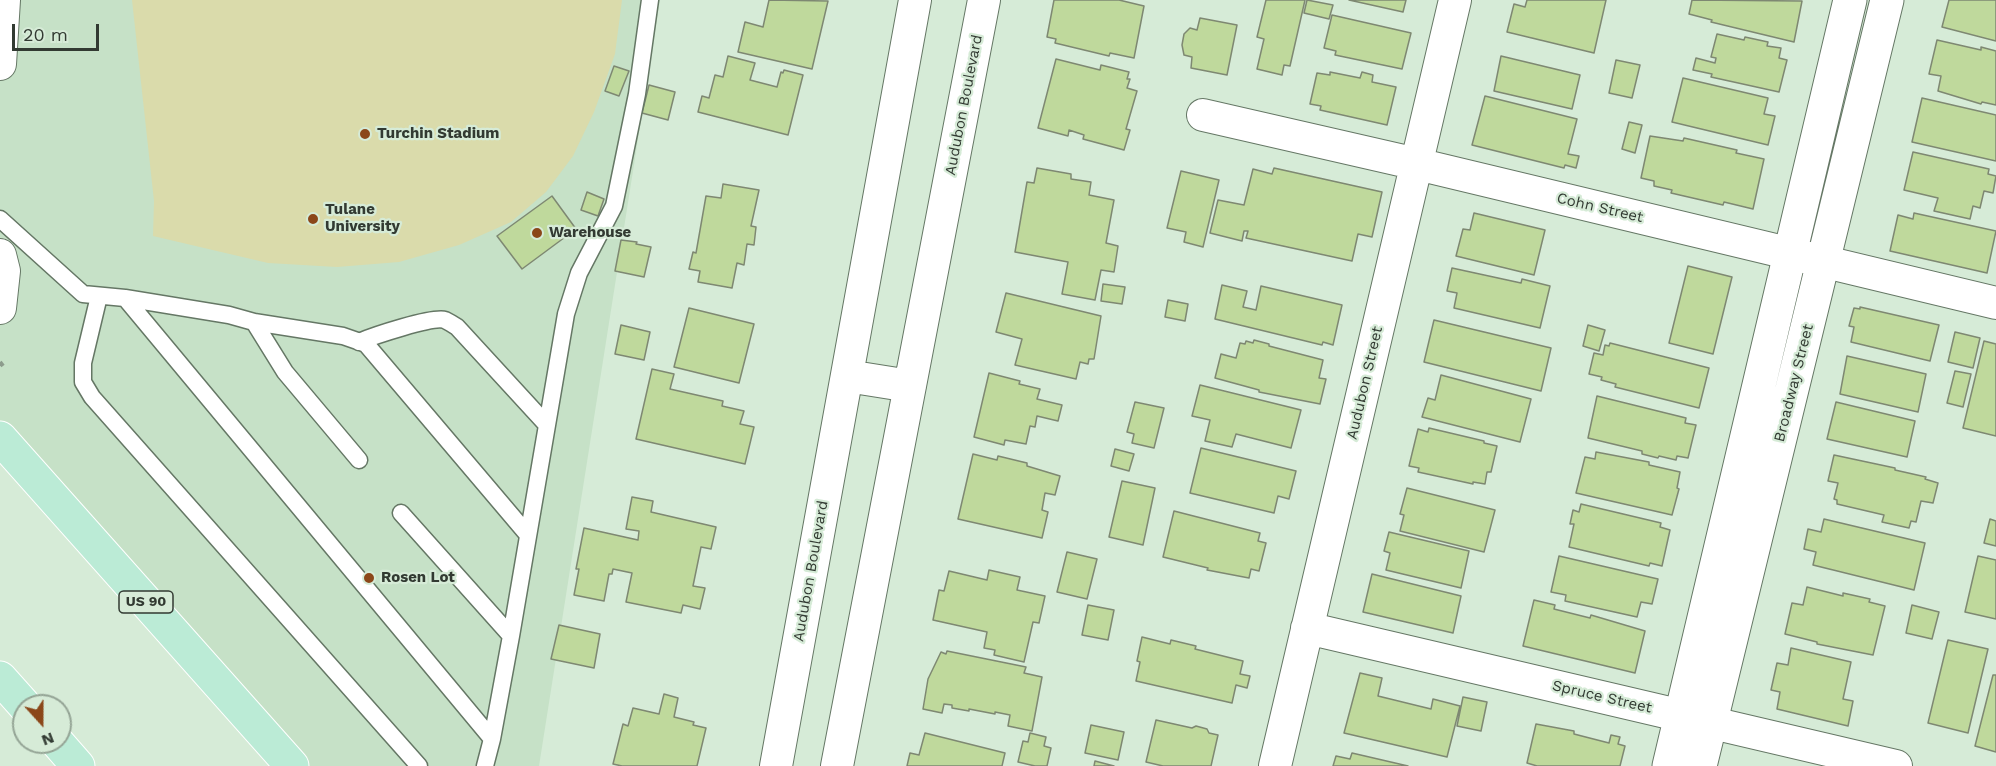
<!DOCTYPE html>
<html>
<head>
<meta charset="utf-8">
<style>
  body { margin:0 }
  #map { position:relative; width:1996px; height:766px; overflow:hidden; background:#d6ebd7; font-family:"Work Sans",sans-serif }
  canvas { display:block }
  .north { position:absolute; left:12px; top:694px; width:60px; height:60px; box-sizing:border-box; background:#d6ebd7; border:2px solid #94a495; border-radius:50%; rotate:159deg; font-size:16px; font-weight:700; line-height:24px; text-align:center; color:#323a32 }
  .north::after { content:''; display:block; margin:auto; width:21px; height:27px; background:#8b4719; clip-path:polygon(50% 0,100% 100%,50% 72%,0 100%) }
  .scale { position:absolute; left:12px; top:24px; width:87px; height:27px; box-sizing:border-box; border:3px solid #323a32; border-top:0; padding-left:8px; font-size:18px; line-height:21px; white-space:nowrap; color:#323a32; -webkit-text-stroke:4px #d6ebd7; paint-order:stroke }
</style>
</head>
<body>
<div id="map">
<canvas width="1996" height="766"></canvas>
<div class="north">N</div>
<div class="scale">20 m</div>
</div>
<script>
const c = document.querySelector('canvas').getContext('2d');
c.lineJoin = 'round';
function fill(path, color) { c.fillStyle = color; c.fill(path, 'evenodd'); }
function trace(path, color, width, dash) { c.strokeStyle = color; c.lineWidth = width; c.lineCap = dash ? 'butt' : 'round'; c.setLineDash(dash || []); c.stroke(path); }
function write(font, color, halo, rows, align = 'center') {
  c.font = font + ' "Work Sans",sans-serif'; c.lineWidth = 4.5; c.setLineDash([]); c.textBaseline = 'middle'; c.strokeStyle = halo; c.fillStyle = color; for (const [text, x, y, turn = 0] of rows) {
    c.save(); c.translate(x, y); c.rotate((+turn || 0) * Math.PI / 180); c.textAlign = isNaN(turn) ? turn : align; if (halo) c.strokeText(text, 0, 0); c.fillText(text, 0, 0); c.restore();
  }
}
fill(new Path2D(`
  M0,0H660L539,766H292L0,438Z`), '#c6e1c7');
fill(new Path2D(`
  M132,0H622L615,54L594,112L573,156L546,192L511,222L459,245L399,262L337,267L268,263L153,236L154,201Z`), '#dadbab');
const building = new Path2D(`
  M769,0L828,1L812,69L738,52L745,22L763,27Z
  M1054,0H1119L1144,6L1134,58L1110,53L1109,56L1055,43L1056,39L1047,37Z
  M1266,0H1305L1290,66L1284,65L1282,75L1257,69L1264,39L1257,37Z
  M1307,0L1333,5L1329,19L1304,13Z
  M1349,0H1406L1403,12Z
  M1527,0H1606L1594,53L1507,32L1514,4L1525,7Z
  M1692,0L1802,1L1794,42L1711,22L1712,20L1689,14Z
  M1949,0H1996V41L1942,27Z
  M1332,15L1411,33L1402,69L1335,55L1336,51L1324,48Z
  M1200,18L1237,25L1227,75L1191,68L1192,57L1184,55L1182,45L1184,34L1190,28L1197,30Z
  M1717,34L1744,40L1745,37L1768,42L1767,46L1781,48L1779,58L1787,60L1779,92L1711,77L1712,74L1693,70L1696,58L1715,63L1716,58L1711,57Z
  M1937,40L1981,50V47L1996,51V105L1982,102L1981,104L1938,91L1941,76L1929,74Z
  M728,56L755,63L750,80L777,87L781,72L783,73L784,70L803,75L788,135L698,112L702,96L709,98L715,75L723,77Z
  M1501,56L1580,75L1572,109L1494,91Z
  M1056,59L1100,70L1101,65L1129,72L1127,79H1130L1127,88L1137,91L1126,129L1130,130L1124,150L1083,139L1084,135L1069,130L1068,136L1038,128Z
  M1616,60L1640,65L1632,98L1609,93Z
  M614,66L629,71L619,96L605,91Z
  M1330,72L1360,78L1362,72L1373,75L1372,82L1396,87L1387,125L1320,110L1321,106L1310,104L1317,73L1330,75Z
  M1683,78L1768,98L1764,114L1775,116L1768,145L1672,122Z
  M649,85L675,92L668,120L642,113Z
  M1485,96L1577,119L1568,154L1579,156L1576,168L1565,165L1564,168L1472,145Z
  M1922,98L1996,115V161L1912,142Z
  M1629,122L1642,125L1635,153L1622,149Z
  M1650,136L1683,141L1684,138L1737,150L1736,153L1764,159L1753,209L1724,202L1723,205L1671,193L1672,190L1654,186V181L1641,178Z
  M1913,152L1989,169L1988,174L1996,176L1993,193L1984,191L1980,208L1973,206L1970,219L1934,211L1938,198L1904,190Z
  M1037,168L1071,174V179L1091,182L1089,195L1114,200L1106,243L1118,246L1114,272L1101,270L1095,300L1062,294L1068,262L1015,252L1027,182L1034,183Z
  M1274,168L1382,192L1372,237L1358,234L1352,261L1246,238L1248,231H1244L1242,241L1210,233L1218,200L1244,205L1253,169L1272,174Z
  M1181,171L1219,180L1203,247L1184,242L1186,232L1167,228Z
  M723,184L759,190L751,226L756,227L754,245L747,244L744,265L737,263L732,288L698,282L700,271L689,269L693,252L696,253L706,196L721,198Z
  M587,192L604,199L598,216L581,210Z
  M552,196L576,229L522,269L497,236Z
  M1474,213L1545,230L1534,275L1456,256L1463,229L1470,230Z
  M1914,213L1996,231L1987,273L1890,251L1898,215L1913,219Z
  M621,240L637,242L636,244L651,247L644,277L615,271Z
  M1688,266L1732,277L1713,354L1669,343Z
  M1452,268L1521,283L1522,279L1550,286L1540,328L1454,308L1457,293L1447,291Z
  M1103,284L1125,287L1122,304L1101,301Z
  M1222,285L1247,291L1243,307L1256,310L1261,286L1342,305L1333,345L1323,342L1322,345L1215,319Z
  M1006,293L1101,316L1094,359H1089L1088,364L1080,362L1076,379L1015,365L1022,339L996,332Z
  M1168,300L1188,304L1185,321L1165,317Z
  M1860,307L1939,325L1930,361L1851,342L1854,327L1849,326L1854,308L1860,309Z
  M689,308L754,324L739,383L674,367Z
  M1434,320L1551,348L1541,391L1424,362Z
  M621,325L650,332L644,360L615,354Z
  M1588,325L1605,330L1599,351L1583,346Z
  M1955,332L1980,338L1973,368L1948,362Z
  M1254,340L1269,344V346L1323,360L1319,378L1326,379L1320,404L1259,392V390L1215,378L1221,354L1236,358L1240,343L1245,344L1246,341L1253,343Z
  M1984,341L1996,344V436L1963,428Z
  M1610,343L1709,368L1699,408L1615,387L1616,384L1601,380L1602,377L1589,374L1594,353L1603,355L1605,345L1609,346Z
  M1847,356L1926,374L1918,412L1840,394Z
  M652,369L674,374L670,389L723,401L722,406L744,411L740,424L754,427L745,464L636,439Z
  M1955,371L1971,374L1963,407L1947,403Z
  M989,373L1020,381L1019,384L1040,389L1037,399L1062,405L1058,421L1037,416L1035,427L1030,426L1026,444L1005,440L1004,445L974,437Z
  M1441,375L1531,399L1520,442L1422,417L1428,398L1435,400Z
  M1200,385L1301,410L1291,448L1236,434L1232,447L1205,441L1210,420L1192,416Z
  M1597,396L1686,418L1685,423L1696,425L1688,458L1677,456L1676,460L1659,456L1658,458L1642,454V451L1588,438Z
  M1135,402L1164,408L1154,448L1132,443L1134,434L1127,432Z
  M1836,402L1915,421L1907,457L1827,439Z
  M1429,428L1484,441V443L1497,446L1491,472H1487L1485,484L1473,482V484L1418,472L1419,468L1409,466L1418,429L1428,432Z
  M1201,448L1296,471L1289,499L1278,496L1274,513L1190,493Z
  M1115,449L1134,454L1129,471L1111,466Z
  M1596,452L1649,462V465L1680,472L1677,488L1679,489L1672,515L1576,493L1585,457L1595,459Z
  M973,454L997,460L998,456L1027,463V466L1060,476L1055,495L1045,493L1042,510L1048,512L1042,538L958,519Z
  M1834,455L1895,468V470L1926,477L1925,479L1938,483L1933,503L1921,501L1916,522L1911,521L1909,528L1882,522L1884,515L1837,504V500L1834,499L1838,483L1828,481Z
  M1122,481L1155,488L1143,545L1109,537Z
  M1407,488L1495,510L1484,552L1400,531L1404,515L1400,514Z
  M632,497L653,501L651,512L716,527L711,549L701,547L693,586L705,588L700,609L683,605L681,613L626,602L632,573L613,569L612,574H609L604,601L574,595L579,569H576L584,528L638,540L639,531L626,529Z
  M1581,504L1661,523L1660,527L1670,530L1662,566L1650,563L1649,566L1569,547L1574,524H1570L1573,510L1579,512Z
  M1174,511L1260,533L1258,541L1266,543L1259,571L1251,569L1249,578L1207,570L1208,568L1163,557Z
  M1824,519L1925,543L1914,590L1813,565L1816,552L1804,549L1808,529L1821,532Z
  M1990,519L1996,521V546L1984,543Z
  M1389,532L1469,551L1461,588L1386,570L1390,553L1384,551Z
  M1067,552L1097,559L1087,599L1057,592Z
  M1559,556L1658,579L1652,604L1641,602L1637,617L1565,601L1566,595L1551,592Z
  M1978,556L1996,560V619L1965,612Z
  M989,570L1020,577L1017,590L1045,596L1039,623L1033,622L1024,662L994,655L995,650L984,648L987,632L933,620L939,590L944,591L949,571L987,580Z
  M1372,574L1461,596L1453,633L1363,612Z
  M1807,587L1843,596V593L1870,599L1869,602L1885,606L1873,655L1817,644V642L1785,634L1792,603L1803,605Z
  M1534,600L1555,605L1554,609L1590,618L1591,615L1645,631L1635,673L1523,646Z
  M1088,605L1114,610L1108,640L1082,635Z
  M1912,605L1939,612L1932,639L1906,633Z
  M559,625L600,634L594,668L551,659Z
  M1142,637L1170,644L1171,640L1196,646L1195,649L1243,661L1240,674L1250,676L1247,688L1236,685L1232,703L1136,681L1140,662L1137,661Z
  M1948,640L1988,649L1968,733L1928,723Z
  M1791,648L1851,662L1843,699L1853,701L1848,726L1777,709L1780,692L1771,690L1777,663L1788,665Z
  M947,651L1026,667L1024,673L1042,677L1032,731L1008,726L1010,715L995,712V714L969,709V711L952,708V705L944,704L942,713L923,709L928,679L941,652L946,654Z
  M1360,673L1382,678L1378,696L1431,709L1433,699L1460,706L1447,757L1344,733Z
  M1993,675H1996V752L1975,746Z
  M664,694L678,698L674,717L694,722L693,725L706,728L697,766H622L613,764L623,724L628,726L633,708L659,714Z
  M1463,697L1487,702L1481,731L1457,726Z
  M1156,720L1192,728L1196,726L1207,729L1209,733L1218,735L1211,766H1163L1146,762Z
  M1536,724L1574,731V734L1609,743L1611,735L1620,737L1618,744L1625,746L1620,766H1537L1527,763Z
  M1091,725L1124,732L1118,760L1085,753Z
  M925,733L1005,753L1002,766H907L910,753L919,755Z
  M1030,733L1046,737L1044,746L1051,748L1047,766H1035L1018,762L1023,741L1028,742Z
  M1352,753L1408,766H1333L1336,756L1350,759Z
  M1095,761L1114,766H1094Z`);
fill(building, '#bfd99c');
trace(building, '#7e8872', 1.5);
const service = new Path2D(`
  M0,219L83,294L125,298L492,739L485,766
  M99,296L83,363V382L92,397L419,766
  M125,298L229,315L254,322L343,336L366,344L528,535
  M254,322L285,372L359,460
  M359,342C373,336 433,316 445,320C449,322 454,325 457,327L547,425
  M401,513L511,636
  M492,739L511,636L566,314L579,273L614,206L637,94L650,0`);
const minor = new Path2D(`
  M0,64L4,0
  M1203,115L1417,164L1996,303
  M0,255L4,271L0,308
  M847,376L910,386
  M1307,628L1896,766
  M776,766L915,0
  M837,766L984,0
  M1275,766L1455,0`);
const tertiary = new Path2D(`
  M1669,766L1850,0
  M1700,766L1887,0`);
const primary = new Path2D(`
  M0,438L292,766
  M0,678L25,706
  M57,742L78,766`);
trace(service, '#657765', 19);
trace(minor, '#657765', 34);
trace(tertiary, '#657765', 35);
trace(primary, '#fff', 35);
trace(new Path2D(`
  M0,362L3,366`), '#8d9c8d', 4, [6, 3]);
trace(service, '#fff', 16);
trace(minor, '#fff', 32);
trace(tertiary, '#fff', 33);
trace(primary, '#bbebd6', 33);
for (const [x, y, r, color] of [
  [365,134,6,"#8b4719"],
  [313,219,6,"#8b4719"],
  [537,233,6,"#8b4719"],
  [369,578,6,"#8b4719"]
]) { const dot = new Path2D(); dot.arc(x, y, r, 0, 2 * Math.PI); c.fillStyle = color; c.fill(dot); trace(dot, '#d6ebd7', 2); }
for (const [x, y, w] of [
  [146,602,54]
]) { const box = new Path2D(); box.roundRect(x - w / 2, y - 11, w, 22, 4.5); c.fillStyle = '#d6ebd7'; c.fill(box); trace(box, '#323a32', 1.5); }
write('bold 14px', '#323a32', null, [
  ["US 90",146,602]
]);
write('15px', '#323a32', '#d6ebd7', [
  ["Audubon Boulevard",964,105,-79],
  ["Cohn Street",1600,208,13],
  ["Audubon Street",1365,383,-77],
  ["Broadway Street",1794,383,-76],
  ["Audubon Boulevard",811,571,-80],
  ["Spruce Street",1602,697,13]
]);
write('bold 15px', '#323a32', '#d6ebd7', [
  ["Turchin Stadium",377,134],
  ["Tulane",325,210],
  ["University",325,227],
  ["Warehouse",549,233],
  ["Rosen Lot",381,578]
], 'left');
</script>
</body>
</html>
